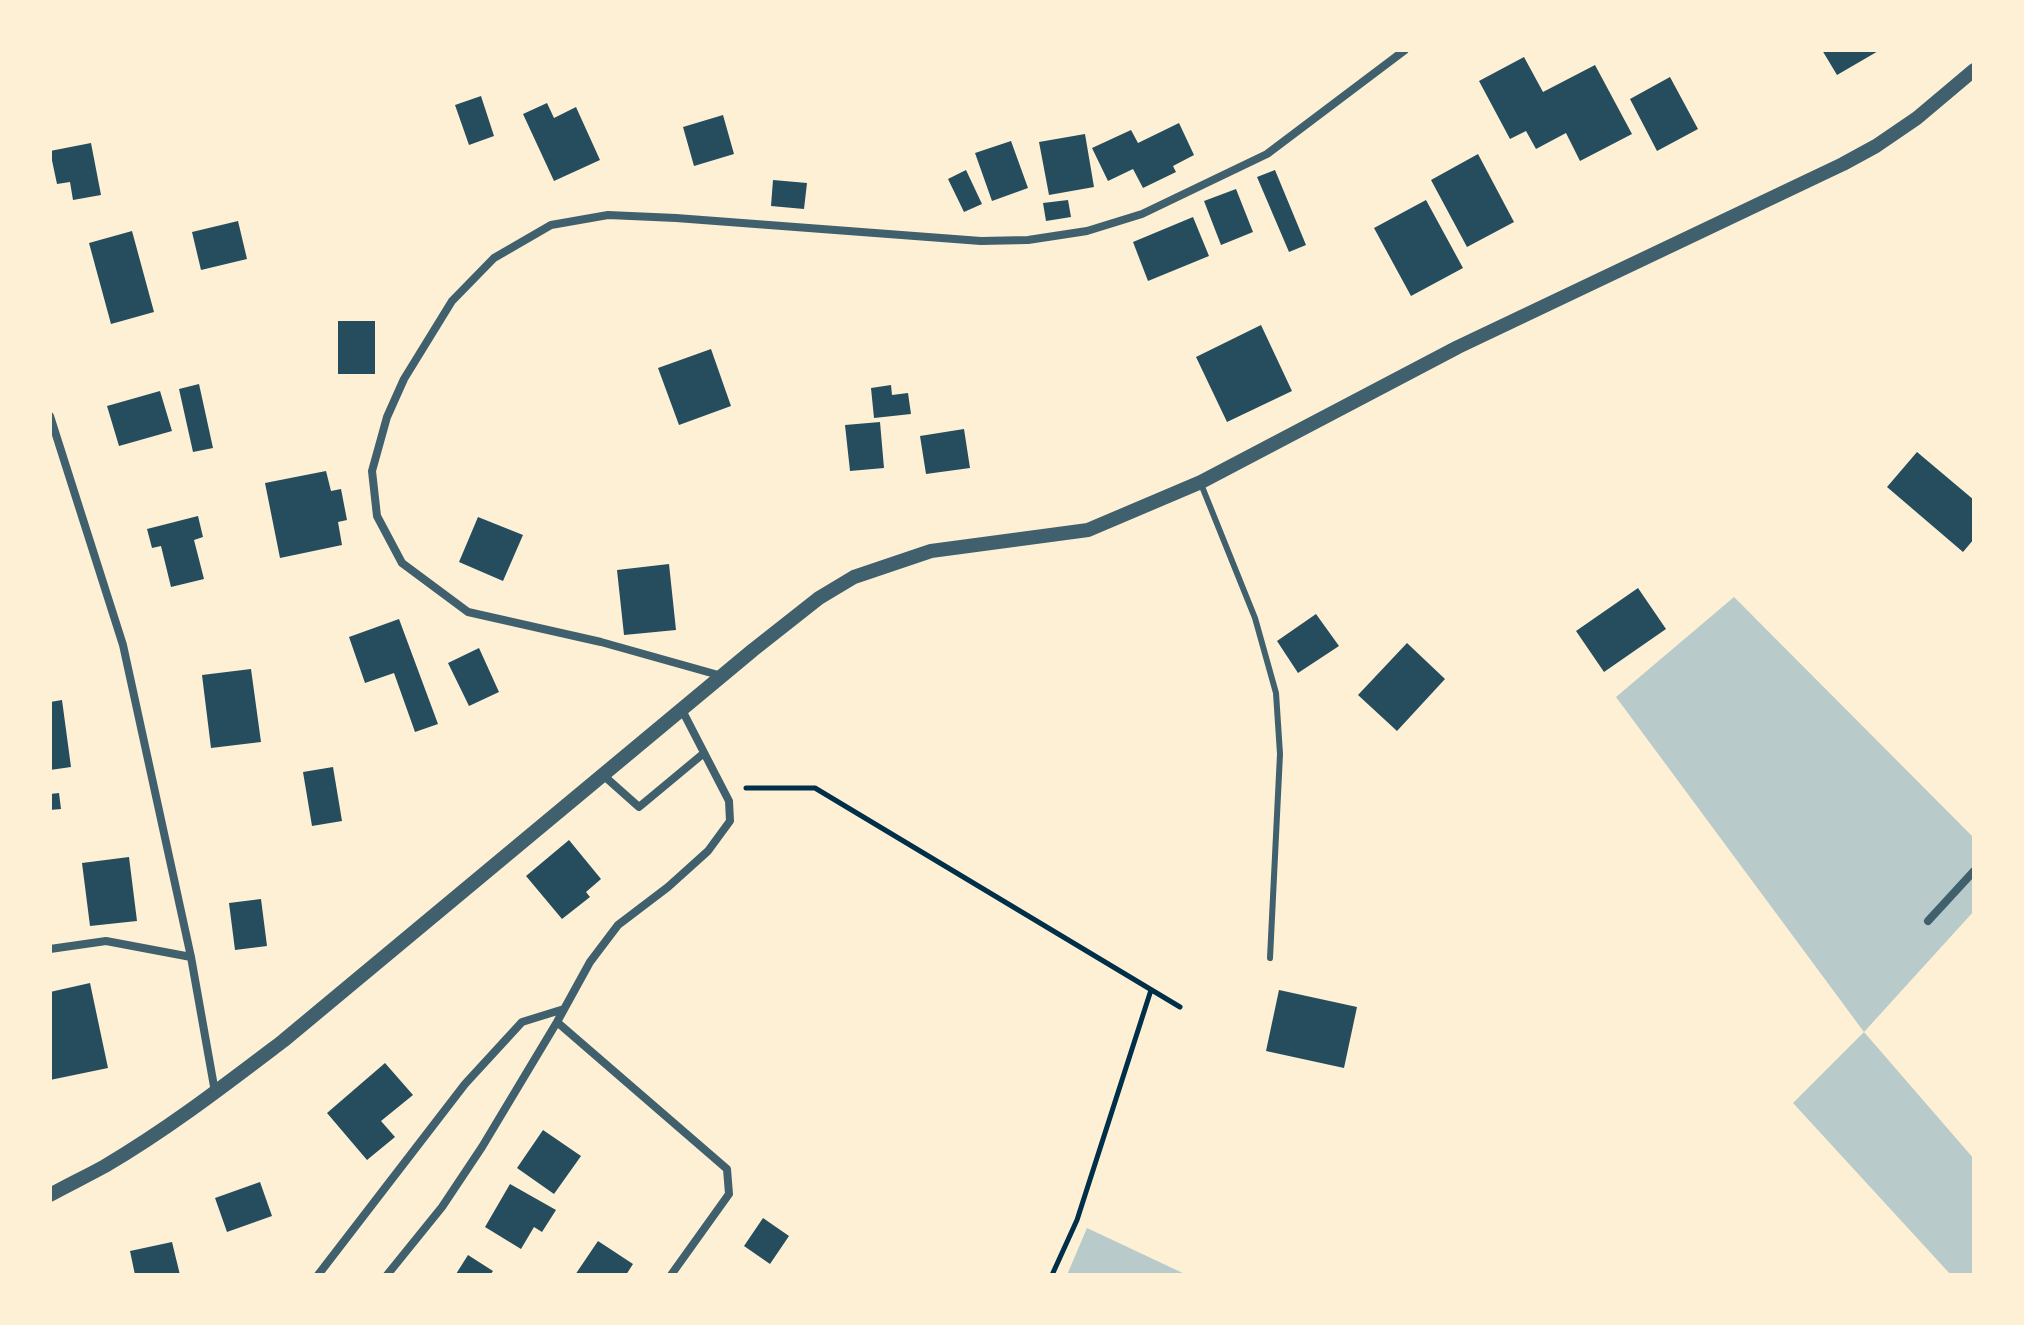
<!DOCTYPE html>
<html>
<head>
<meta charset="utf-8">
<style>
  body { margin:0 }
  #map { position:relative; width:2024px; height:1325px; overflow:hidden; background:#fdf0d5; font-family:"Noto Serif",serif }
  canvas { display:block }
  .frame { position:absolute; inset:0; border:52px solid #fdf0d5; pointer-events:none }
</style>
</head>
<body>
<div id="map">
<canvas width="2024" height="1325"></canvas>
<div class="frame"></div>
</div>
<script>
const c = document.querySelector('canvas').getContext('2d');
c.lineJoin = 'round';
function fill(path, color) { c.fillStyle = color; c.fill(path, 'evenodd'); }
function trace(path, color, width, dash) { c.strokeStyle = color; c.lineWidth = width; c.lineCap = dash ? 'butt' : 'round'; c.setLineDash(dash || []); c.stroke(path); }
fill(new Path2D(`
  M1734,597L1974,838V911L1864,1032L1974,1159V1275H1951L1793,1103L1864,1032L1616,697Z
  M1087,1228L1187,1275H1067Z`), '#b9caca');
fill(new Path2D(`
  M1822,50H1880L1837,75Z
  M1524,57L1543,92L1595,65L1632,134L1580,161L1566,133L1536,149L1526,131L1510,139L1479,81Z
  M1670,77L1698,129L1657,151L1630,99Z
  M481,96L494,136L469,145L455,105Z
  M547,103L554,118L576,107L600,160L554,181L523,114Z
  M723,115L734,154L694,166L683,127Z
  M1179,123L1194,155L1173,166L1176,172L1143,188L1133,169L1108,181L1092,148L1131,130L1138,143Z
  M1085,134L1094,187L1049,195L1039,142Z
  M1011,141L1028,188L992,201L975,153Z
  M91,143L101,195L73,200L70,182L57,184L50,151Z
  M1478,154L1514,222L1467,247L1431,180Z
  M966,170L982,204L964,212L948,179Z
  M1275,170L1306,245L1289,252L1257,177Z
  M773,180L807,183L804,209L771,206Z
  M1236,189L1253,232L1221,245L1204,201Z
  M1068,200L1071,217L1046,221L1043,203Z
  M1426,200L1463,268L1411,296L1374,228Z
  M1193,217L1209,256L1148,281L1133,242Z
  M238,221L247,259L201,270L192,232Z
  M132,231L154,312L111,324L89,243Z
  M338,321H375V374H338Z
  M1261,325L1292,391L1227,422L1196,357Z
  M711,349L731,406L679,425L658,368Z
  M199,384L213,448L193,452L179,389Z
  M891,385L892,395L908,393L911,414L874,418L871,388Z
  M160,391L172,431L119,446L107,406Z
  M880,422L884,468L850,471L845,425Z
  M964,429L970,468L926,474L920,436Z
  M1917,452L1974,500V539L1963,552L1887,487Z
  M326,471L331,491L341,489L347,520L338,522L342,545L280,558L265,483Z
  M198,516L203,537L194,540L204,579L171,587L161,546L152,548L147,529Z
  M478,517L523,535L503,581L459,562Z
  M669,564L676,630L624,635L617,570Z
  M1638,588L1666,629L1604,672L1576,631Z
  M1316,614L1339,646L1298,673L1277,641Z
  M399,619L438,724L415,732L394,673L365,683L349,637Z
  M1407,643L1445,679L1397,731L1358,695Z
  M479,648L499,692L469,706L448,663Z
  M251,669L261,742L211,748L202,675Z
  M62,700L71,767L50,770V702Z
  M333,767L342,821L312,826L303,772Z
  M59,793L61,809L50,810V794Z
  M569,840L601,879L586,892L590,897L562,919L526,876Z
  M129,857L137,921L90,926L82,863Z
  M261,899L267,946L235,950L229,903Z
  M90,983L108,1068L50,1080V992Z
  M1279,990L1357,1007L1344,1068L1266,1051Z
  M385,1063L413,1095L381,1121L395,1137L367,1160L327,1113Z
  M543,1130L581,1156L554,1194L517,1168Z
  M260,1182L272,1216L227,1232L215,1198Z
  M510,1184L556,1210L542,1232L534,1227L521,1249L485,1227Z
  M763,1218L789,1236L770,1264L744,1246Z
  M598,1241L633,1264L626,1275H575Z
  M172,1242L180,1275H135L130,1251Z
  M468,1255L493,1271L490,1275L456,1274Z`), '#264d5e');
trace(new Path2D(`
  M746,788H815L1180,1007
  M1052,1275L1077,1220L1151,990`), '#003049', 5);
trace(new Path2D(`
  M1201,484L1255,618L1276,693L1280,754L1270,958`), '#3f606c', 6);
trace(new Path2D(`
  M50,416L123,645L191,957L215,1092
  M722,676L601,642L468,612L402,563L377,516L372,471L387,417L404,379L452,301L494,258L551,225L608,215L676,218L981,241L1028,240L1087,231L1142,214L1267,154L1405,50
  M603,775L639,807L704,753
  M1928,921L1974,871
  M50,949L106,941L191,957
  M557,1022L727,1169L729,1194L671,1275
  M318,1275L465,1084L522,1022L564,1009
  M387,1275L442,1207L482,1147L557,1022L590,962L618,925L668,887L708,851L730,821L729,801L682,710`), '#3f606c', 8);
trace(new Path2D(`
  M50,1195C68,1185 87,1176 105,1166C168,1129 225,1085 283,1041L753,650L819,598L854,577L931,551L1088,530L1201,482L1458,347L1843,164L1876,146L1917,118L1974,70`), '#3f606c', 14);
</script>
</body>
</html>
